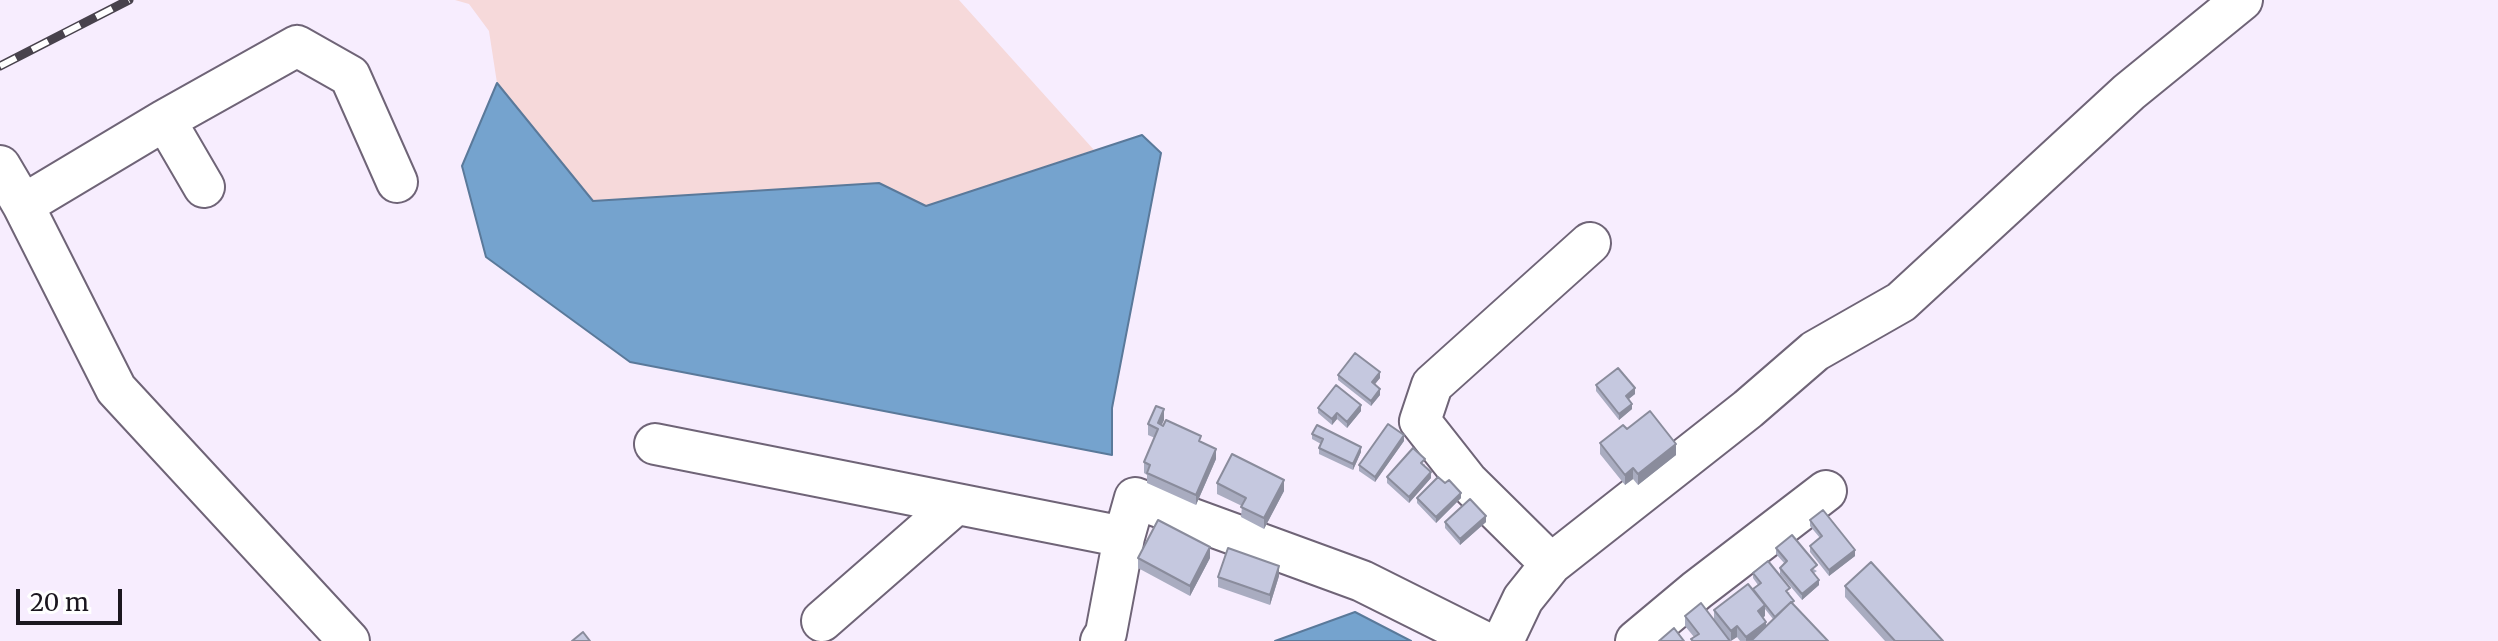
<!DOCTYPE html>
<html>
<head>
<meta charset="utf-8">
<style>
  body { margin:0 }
  #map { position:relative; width:2498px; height:641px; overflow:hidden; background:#f7edfe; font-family:Merriweather,serif }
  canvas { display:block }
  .scale { position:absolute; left:16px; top:589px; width:106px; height:36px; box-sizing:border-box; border:4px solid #1b171f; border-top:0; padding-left:10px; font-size:24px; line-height:28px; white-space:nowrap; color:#1b171f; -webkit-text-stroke:6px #fff; paint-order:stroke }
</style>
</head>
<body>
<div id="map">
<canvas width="2498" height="641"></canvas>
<div class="scale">20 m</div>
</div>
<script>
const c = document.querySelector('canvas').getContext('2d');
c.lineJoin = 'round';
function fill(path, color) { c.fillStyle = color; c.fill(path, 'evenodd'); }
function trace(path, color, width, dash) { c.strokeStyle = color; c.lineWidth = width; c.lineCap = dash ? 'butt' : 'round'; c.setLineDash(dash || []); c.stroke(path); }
fill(new Path2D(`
  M455,0H959L1094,150L926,206L879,183L592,201L497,83L489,31L469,4Z`), '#f6d9da');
const water = new Path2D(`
  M497,83L593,201L879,183L926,206L1142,135L1161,153L1112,408V455L630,362L486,257L462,166Z
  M1355,612L1411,641H1275Z`);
fill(water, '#75a3ce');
trace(water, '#5a799a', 2);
const street = new Path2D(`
  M165,120L204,187
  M0,166L23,205L116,389L349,641
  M23,205L165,120L297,46L350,76L397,182
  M655,444L1124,537
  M1551,564L1468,482L1420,421L1432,385L1590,243
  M822,621L956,504
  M1101,641L1106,633L1124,537L1135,498L1362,581L1482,641
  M1503,641L1523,599L1551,564L1748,409L1815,351L1901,302L2129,92L2242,0
  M1636,641L1697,590L1826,491`);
trace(street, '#6f6477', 44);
trace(street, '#fff', 40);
const rail = new Path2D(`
  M0,66L129,0`);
trace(rail, '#48424c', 9);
trace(rail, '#fff', 6, [18]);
fill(new Path2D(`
  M1338,375L1380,378L1374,384L1380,395L1371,406L1338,380Z
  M1596,385L1635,394L1629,399L1632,409L1619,420L1596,391Z
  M1318,408L1361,411L1347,428L1337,419L1332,425L1318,413Z
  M1164,420L1162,425L1201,442L1216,459L1196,505L1147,483V475L1144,473V462L1155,438L1148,435V424Z
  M1627,429L1676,455L1638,485L1633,479L1625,485L1600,454V443Z
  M1312,434L1361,452L1353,470L1319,454V448L1321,444L1312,439Z
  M1404,441L1375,482L1359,471V465Z
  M1425,464L1424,466L1431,478L1409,503L1387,483V477Z
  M1217,483L1284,491L1264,529L1241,517L1242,506L1217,494Z
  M1417,498H1461L1436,523L1417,503Z
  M1810,520L1855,556L1829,576L1810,552V546L1820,538L1810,526Z
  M1445,522H1486L1460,545L1445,528Z
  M1776,548L1817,571L1814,573L1819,585L1802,600L1780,574V568L1785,564L1776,554Z
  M1138,558H1210L1190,596L1138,568Z
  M1753,573L1790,593L1788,594L1794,606L1828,641H1740L1737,637L1730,641L1714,620V610L1753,591L1758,585L1753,578ZM1765,609L1773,619L1766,626L1763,617L1765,616Z
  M1279,576L1270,605L1218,587V577Z
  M1845,586L1943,641H1885L1845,597Z
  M1685,616L1730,641H1691V639L1694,637L1685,626Z`), '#a9acc0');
fill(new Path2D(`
  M1380,372V378L1372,388V382Z
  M1635,388V394L1626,401V396Z
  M1380,389V395L1371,406V401Z
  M1632,404V409L1619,420V414Z
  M1361,405V411L1347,428V422Z
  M1164,409V420L1158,432V423Z
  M1337,413V419L1332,425V419Z
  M1404,435V441L1375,482V477Z
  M1676,444V455L1638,485V474Z
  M1361,447V452L1353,470V464Z
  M1216,449V459L1196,505V495Z
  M1633,468V479L1625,485V475Z
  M1431,472V478L1409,503V497Z
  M1284,480V491L1264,529V518Z
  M1461,493V498L1436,523V517Z
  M1486,516V522L1460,545V539Z
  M1210,547V558L1190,596V586Z
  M1855,550V556L1829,576V570Z
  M1279,566V576L1270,605V595Z
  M1819,580V585L1802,600V594Z
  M1765,605V616L1758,621V611Z
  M1766,622V632L1752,641H1746V637Z
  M1737,626V637L1731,641V631Z`), '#8a8c9c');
const building = new Path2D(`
  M1355,353L1380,372L1372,382L1380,389L1371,401L1338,375Z
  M1618,368L1635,388L1626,396L1632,404L1619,414L1596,385Z
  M1336,385L1361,405L1347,422L1337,413L1332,419L1318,408Z
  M1156,406L1164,409L1158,423L1163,426L1166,420L1201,436L1199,441L1216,449L1196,495L1147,473L1150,465L1144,462L1158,429L1148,424Z
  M1650,411L1676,444L1638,474L1633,468L1625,475L1600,443L1623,425L1627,429Z
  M1388,424L1404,435L1375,477L1359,465Z
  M1317,425L1361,447L1353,464L1319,448L1323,439L1312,434Z
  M1413,448L1425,459L1421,463L1431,472L1409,497L1387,477Z
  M1232,454L1284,480L1264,518L1241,507L1246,498L1217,483Z
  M1438,477L1445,483L1449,480L1461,493L1436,517L1417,498Z
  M1470,499L1486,516L1460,539L1445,522Z
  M1823,510L1855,550L1829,570L1810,546L1822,536L1810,520Z
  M1158,520L1210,547L1190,586L1138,558Z
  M1792,535L1817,565L1811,570L1819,580L1802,594L1780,568L1787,561L1776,548Z
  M1228,548L1279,566L1270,595L1218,577Z
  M1768,561L1790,588L1786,591L1794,601L1791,603V602L1775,617L1753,589L1761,583L1753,573Z
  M1871,562L1943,641H1895L1845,586Z
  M1748,584L1765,605L1758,611L1766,622L1746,637L1737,626L1731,631L1714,610Z
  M1791,602L1828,641H1753L1752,640Z
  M1701,603L1730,641H1693L1691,639L1699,634L1685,616Z
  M1674,628L1684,641H1659Z
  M583,632L590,641H572Z`);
fill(building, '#c5c8df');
trace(building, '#8a8c9c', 2);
</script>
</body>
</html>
